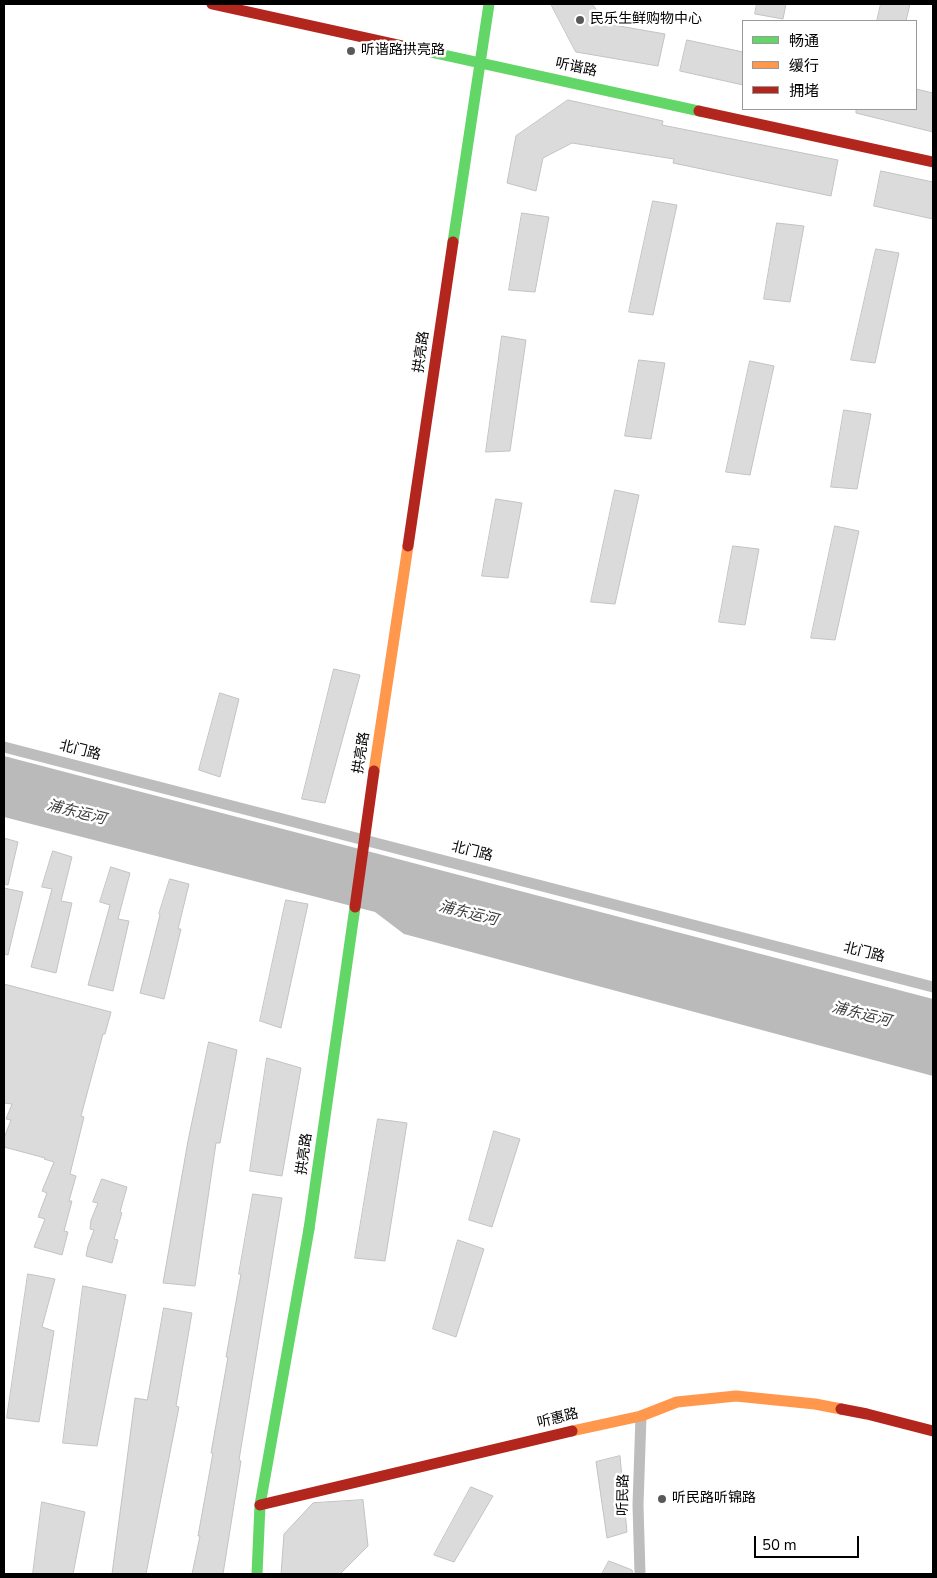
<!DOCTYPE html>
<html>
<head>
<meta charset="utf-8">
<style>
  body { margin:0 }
  #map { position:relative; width:937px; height:1578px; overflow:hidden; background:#fff; font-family:"Nunito Sans","Noto Sans SC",sans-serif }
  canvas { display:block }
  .frame { position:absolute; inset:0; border:5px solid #000; pointer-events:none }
  .legend { position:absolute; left:742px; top:20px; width:175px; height:90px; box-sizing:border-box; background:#fff; border:1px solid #999; margin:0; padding:6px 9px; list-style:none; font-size:15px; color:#000 }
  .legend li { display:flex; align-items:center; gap:10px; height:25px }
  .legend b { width:25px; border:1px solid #999 }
  .scale { position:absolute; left:754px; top:1536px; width:105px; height:22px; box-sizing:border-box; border:2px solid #000; border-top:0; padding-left:6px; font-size:15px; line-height:18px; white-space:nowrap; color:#000; -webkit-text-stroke:4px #fff; paint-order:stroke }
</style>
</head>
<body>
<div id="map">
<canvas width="937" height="1578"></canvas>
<div class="frame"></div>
<ul class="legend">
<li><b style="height:6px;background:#63d668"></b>畅通</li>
<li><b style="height:6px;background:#ff974d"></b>缓行</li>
<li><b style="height:6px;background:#b3261e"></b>拥堵</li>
</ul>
<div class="scale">50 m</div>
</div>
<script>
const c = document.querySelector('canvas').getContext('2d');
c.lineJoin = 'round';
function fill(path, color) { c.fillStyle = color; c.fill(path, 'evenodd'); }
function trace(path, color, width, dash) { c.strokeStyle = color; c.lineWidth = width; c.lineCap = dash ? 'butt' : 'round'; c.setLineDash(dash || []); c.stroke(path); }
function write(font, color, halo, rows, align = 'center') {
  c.font = font + ' "Nunito Sans","Noto Sans SC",sans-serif'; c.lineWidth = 5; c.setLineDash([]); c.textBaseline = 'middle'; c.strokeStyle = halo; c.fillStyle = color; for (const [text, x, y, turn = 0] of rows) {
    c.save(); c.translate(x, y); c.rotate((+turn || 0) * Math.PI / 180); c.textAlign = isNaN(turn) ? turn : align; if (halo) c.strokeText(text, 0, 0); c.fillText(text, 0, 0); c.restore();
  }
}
fill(new Path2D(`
  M4,756L933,999V1076L404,934L375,912L4,817Z`), '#bababa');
const building = new Path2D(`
  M551,4H592L608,24L665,34L658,66L576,52Z
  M757,4H786L783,19L755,14Z
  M881,4H910L906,21H877Z
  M687,40L743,52V85L680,71Z
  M916,89L933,93V132L856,113V109H916Z
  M568,100L663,121L662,125L838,160L831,196L673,163L674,159L572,143L543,158L536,191L507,183L516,136Z
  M881,171L933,182V219L874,206Z
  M653,201L677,205L653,315L629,312Z
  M522,213L549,217L535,292L509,290Z
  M777,223L804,226L790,302L764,299Z
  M876,249L899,253L875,363L851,360Z
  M502,336L526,340L510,451L486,452Z
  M639,360L665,363L651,439L625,436Z
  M750,361L774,366L750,475L726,472Z
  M844,410L871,414L857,489L831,487Z
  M615,490L639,495L615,604L591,602Z
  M496,499L522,503L508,578L482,576Z
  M835,526L859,531L835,640L811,638Z
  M733,546L759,549L745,625L719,622Z
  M334,669L360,675L325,803L302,799Z
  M220,693L239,699L220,777L199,770Z
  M4,838L18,842L8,885L4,884Z
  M53,851L72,857L61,901L72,903L56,973L31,967L52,889L42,887Z
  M111,867L130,873L118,919L129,921L113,991L88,985L110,905L100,902Z
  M170,879L189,884L178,929H181L164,999L140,993L160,915L159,914Z
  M4,888L23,892L8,955L4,954Z
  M286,900L308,904L281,1028L260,1021Z
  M4,984L111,1012L105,1034H103L81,1116L84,1117L70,1174L76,1176L69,1201H72L64,1231L68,1232L62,1255L34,1247L45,1219L38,1217L47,1193L42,1191L54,1162L44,1159L45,1158L4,1147V1138L11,1120L6,1119L12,1104L4,1103Z
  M209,1042L237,1050L220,1143H216L195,1286L163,1283L188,1141Z
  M267,1058L301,1068L282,1176L250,1171Z
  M378,1119L407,1123L385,1261L355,1258Z
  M494,1131L520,1139L492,1227L469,1220Z
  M102,1179L127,1187L120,1212L122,1213L114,1239L118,1240L112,1263L86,1256L88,1246L94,1230L90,1229L91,1220L98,1203L93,1202Z
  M253,1194L282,1198L239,1460L241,1461L223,1574H192L200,1536H198L213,1453H211L228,1357H226L241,1274H239Z
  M458,1240L484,1249L456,1337L433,1329Z
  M28,1274L55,1279L42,1327L54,1331L39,1422L7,1418Z
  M83,1286L126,1295L97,1446L63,1443Z
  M164,1308L192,1313L176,1406L179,1407L146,1574H112L135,1398L147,1400Z
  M620,1456L627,1532L607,1538L596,1462Z
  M471,1487L493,1496L454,1562L434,1555Z
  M363,1500L368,1546L340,1574H281L284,1534L313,1503Z
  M42,1502L85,1512L73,1574H33Z
  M609,1561L632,1570L633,1574H602Z`);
fill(building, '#dbdbdb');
trace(building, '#c3c3c3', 1);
trace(new Path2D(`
  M4,747L933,987
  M640,1574L638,1505L641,1416`), '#bdbdbd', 11);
trace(new Path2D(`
  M403,46L699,111
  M453,242L489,4
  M257,1574L260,1505L309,1229`), '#63d668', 11);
trace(new Path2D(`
  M374,771L408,546
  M572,1431L641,1416L677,1402L736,1396L815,1404L841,1409`), '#ff974d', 11);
trace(new Path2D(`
  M212,4L403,46
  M699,111L933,162
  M408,546L453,242
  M841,1409L867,1414L933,1431
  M260,1505L572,1431`), '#b3261e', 11);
trace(new Path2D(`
  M309,1229L355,907`), '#63d668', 11);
trace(new Path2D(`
  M355,907L374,771`), '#b3261e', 11);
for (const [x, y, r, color] of [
  [580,20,5,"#595959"],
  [351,51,5,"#595959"],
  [662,1499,5,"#595959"]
]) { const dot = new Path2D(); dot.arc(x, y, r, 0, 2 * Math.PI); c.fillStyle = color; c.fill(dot); trace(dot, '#fff', 2); }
write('14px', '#000', '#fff', [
  ["民乐生鲜购物中心",590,20],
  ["听谐路拱亮路",361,51],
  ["听民路听锦路",672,1499]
], 'left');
write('14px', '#000', '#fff', [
  ["听谐路",576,68,12],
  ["拱亮路",422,352,-82],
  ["北门路",80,751,14],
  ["拱亮路",362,753,-81],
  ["北门路",472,852,14],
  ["北门路",864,953,14],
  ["拱亮路",305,1154,-82],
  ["听惠路",558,1419,-14],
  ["听民路",624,1495,-89]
]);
write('italic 15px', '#3d3d3d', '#fff', [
  ["浦东运河",76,813,14],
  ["浦东运河",468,914,14],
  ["浦东运河",861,1015,14]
]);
</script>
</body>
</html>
